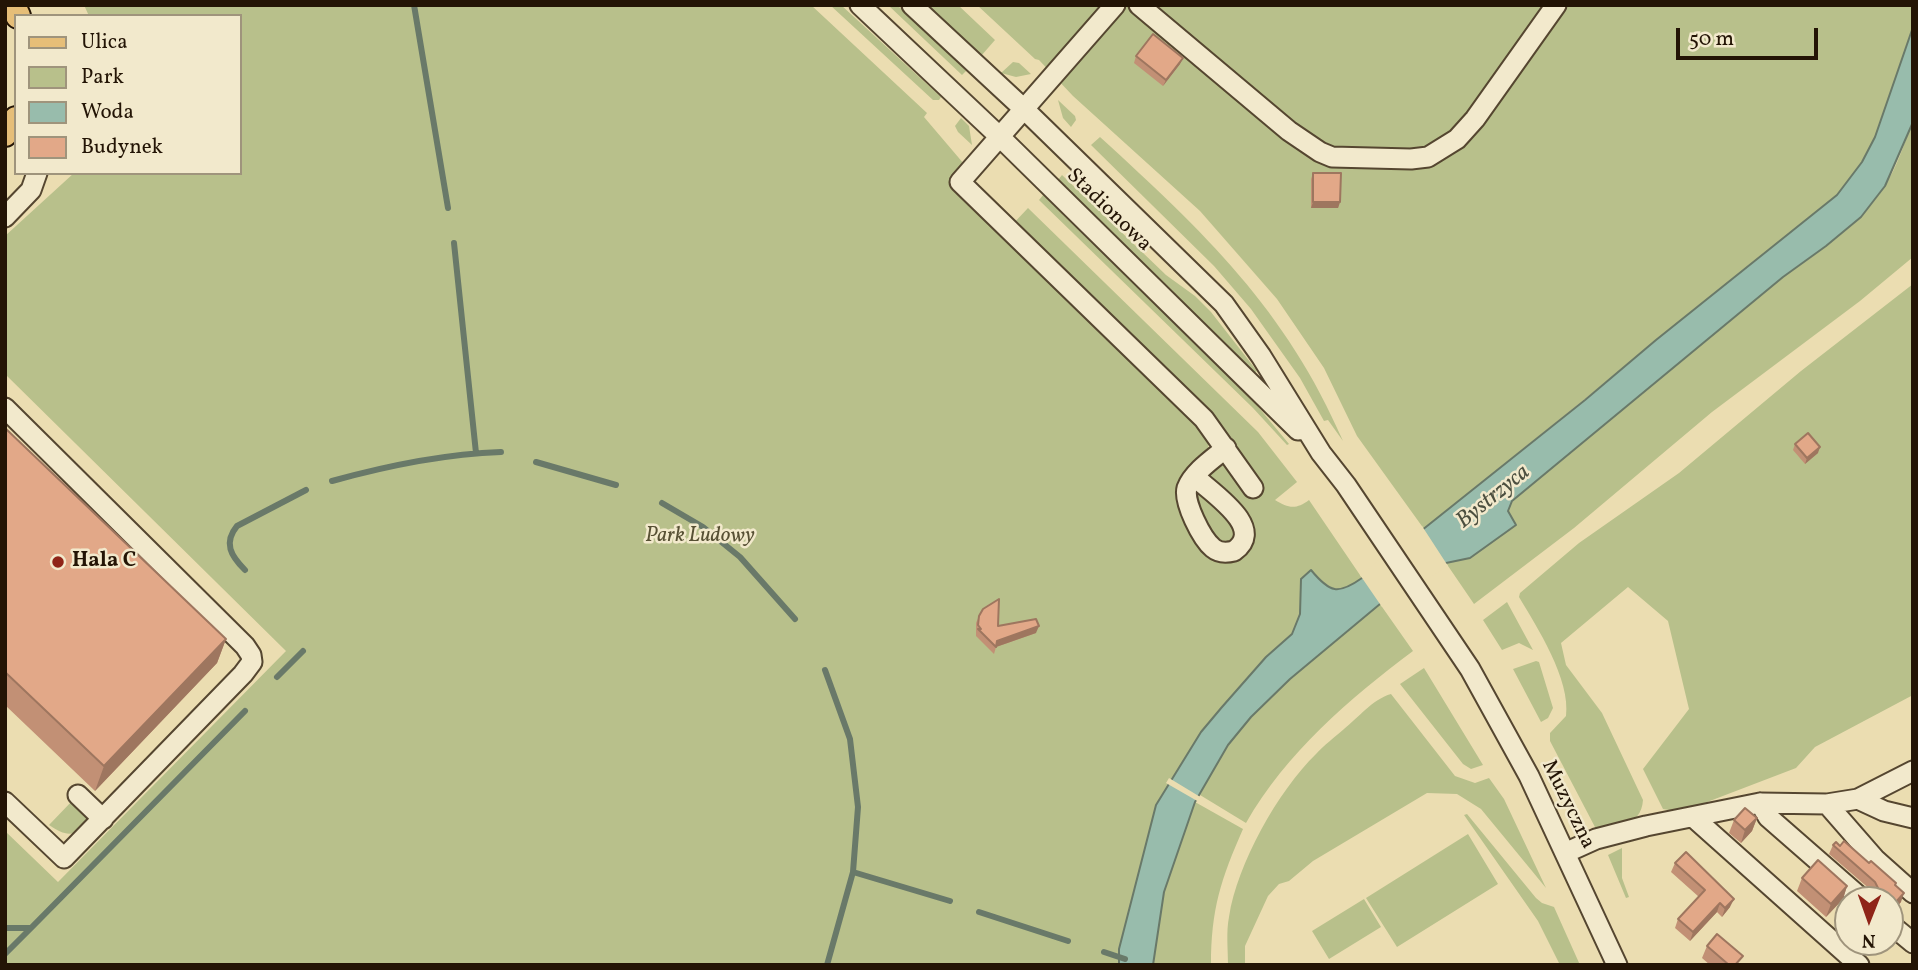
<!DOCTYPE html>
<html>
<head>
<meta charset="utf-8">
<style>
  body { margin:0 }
  #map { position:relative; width:1918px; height:970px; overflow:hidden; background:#ebddb1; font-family:Vollkorn,serif }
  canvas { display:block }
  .frame { position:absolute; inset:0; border:7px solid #231405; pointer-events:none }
  .legend { position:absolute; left:14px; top:14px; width:228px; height:161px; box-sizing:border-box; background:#f2e9cc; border:2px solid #9f947c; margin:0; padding:9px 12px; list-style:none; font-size:21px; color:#231405 }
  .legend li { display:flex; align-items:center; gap:14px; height:35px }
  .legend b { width:35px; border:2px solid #9f947c }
  .north { position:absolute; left:1834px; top:886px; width:70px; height:70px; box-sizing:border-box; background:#f2e9cc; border:2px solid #9f947c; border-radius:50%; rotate:181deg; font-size:19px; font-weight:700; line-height:28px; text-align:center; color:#231405 }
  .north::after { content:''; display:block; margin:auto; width:24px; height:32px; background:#8f2418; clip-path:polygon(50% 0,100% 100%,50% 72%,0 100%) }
  .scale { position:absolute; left:1676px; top:28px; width:142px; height:32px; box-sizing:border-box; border:4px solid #231405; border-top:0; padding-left:9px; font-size:21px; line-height:24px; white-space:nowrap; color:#231405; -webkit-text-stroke:5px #f2e9cc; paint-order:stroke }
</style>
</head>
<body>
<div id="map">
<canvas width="1918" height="970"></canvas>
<div class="frame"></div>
<ul class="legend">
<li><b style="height:9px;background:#e6be78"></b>Ulica</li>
<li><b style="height:19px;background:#b8c08b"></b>Park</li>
<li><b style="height:19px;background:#98bcac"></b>Woda</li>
<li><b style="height:19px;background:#e2a888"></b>Budynek</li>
</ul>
<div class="north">N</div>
<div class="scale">50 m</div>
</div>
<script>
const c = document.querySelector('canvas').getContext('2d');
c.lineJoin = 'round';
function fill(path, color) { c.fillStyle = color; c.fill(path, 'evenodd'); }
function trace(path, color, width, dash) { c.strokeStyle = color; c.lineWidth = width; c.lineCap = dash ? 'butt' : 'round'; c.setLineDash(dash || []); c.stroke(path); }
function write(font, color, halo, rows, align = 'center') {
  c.font = font + ' Vollkorn,serif'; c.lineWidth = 5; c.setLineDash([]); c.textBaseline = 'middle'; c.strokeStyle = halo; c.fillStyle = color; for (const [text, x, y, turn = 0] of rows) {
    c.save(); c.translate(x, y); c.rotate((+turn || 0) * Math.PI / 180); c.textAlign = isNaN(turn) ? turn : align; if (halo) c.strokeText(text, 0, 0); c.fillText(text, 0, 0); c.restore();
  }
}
fill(new Path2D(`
  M84,5H811L927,113L924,117L964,164L949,181L1186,411L1209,438L1208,450L1189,475L1206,546L1245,550L1209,473L1223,462L1261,488L1012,225L1028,208L1258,432L1297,482L1275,500C1288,508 1296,510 1309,500L1362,578C1338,595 1330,593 1311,571L1301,579L1300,614L1292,634L1266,657L1222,707L1201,732L1156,805L1119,949V965H5V831L58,882L286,651L5,374V236L74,173H240V16H89Z
  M830,5H841L941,97L939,100H933Z
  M888,5H897L966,71L962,75Z
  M927,5H958L995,40L981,56Z
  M977,5H1913V27L1875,137L1862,162L1837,195L1424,529L1357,436L1324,368L1277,299L1200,211L1073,96L1039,60L1035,59Z
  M1013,62L1019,63L1031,74L1016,77L1001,73Z
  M1058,100L1075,116L1076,120L1071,127L1063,118Z
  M961,118L969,126L972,145L958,132L955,126Z
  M1913,122V257L1860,301L1712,412L1574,528L1474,604L1446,563L1470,558L1515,525L1508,511L1512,501L1783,277C1819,251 1859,226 1884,187C1897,168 1904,143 1913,122Z
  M1100,137C1204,232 1286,309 1343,441L1328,420L1324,421L1300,378L1251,309L1214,266L1091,145Z
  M1062,175L1166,275L1195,296L1211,312L1257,371L1254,373L1058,180Z
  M1044,194L1250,397L1289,444L1287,445L1253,408L1039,200Z
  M1913,284V695L1815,747L1796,768L1681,812L1663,809L1643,769L1689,709L1668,621L1628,587L1561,643L1566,665L1602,713L1643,800C1641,827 1618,825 1596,829L1550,741V733L1566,716C1571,680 1537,627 1519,597L1520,593L1579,543L1679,473L1801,371Z
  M1196,486L1238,530L1231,543H1218L1194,505Z
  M1507,602L1533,650L1519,643L1502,650L1483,620Z
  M1380,604L1413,651C1349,699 1286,753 1246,823L1200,795C1209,778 1218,759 1230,743C1271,688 1328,647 1380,604Z
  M1536,661L1539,662L1553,708L1548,718L1541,722L1513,669Z
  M1424,668L1483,765L1471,769L1463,764L1400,684Z
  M1391,694L1455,776L1475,783L1489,778L1504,799L1546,888L1481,809L1457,794L1427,793L1313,861L1289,881L1279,884L1268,896L1245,946V965H1228C1228,949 1226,932 1229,917C1237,864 1278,791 1316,754C1324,745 1335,737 1344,729C1358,718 1373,699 1391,694Z
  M73,800L93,820C76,835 69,839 49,825Z
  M1195,802L1243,829C1221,879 1211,909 1211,965H1153L1164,892Z
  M1467,814L1536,898L1542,903L1554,907L1580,965H1560L1538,921L1464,815Z
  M1468,834L1498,884L1397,947L1366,898Z
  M1622,848V878L1629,897L1626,898L1608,855Z
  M1364,899L1381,927L1329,959L1312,931Z`), '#b8c08b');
const water = new Path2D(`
  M1913,27V122L1885,186L1861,217L1826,246L1783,277L1512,501L1508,511L1516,525L1470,558L1446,563L1380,604L1290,679L1251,717L1228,745L1195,802L1164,892L1153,965H1119V949L1156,805L1201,732L1222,707L1266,657L1292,634L1300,614L1301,579L1311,570C1330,593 1338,595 1362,578L1585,400L1656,340L1837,195L1862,162L1875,137Z`);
fill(water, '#98bcac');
trace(water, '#697969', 2);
fill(new Path2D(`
  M1422,526L1448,566L1382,607L1360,575Z
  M1169,778L1202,798L1199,802L1166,783Z`), '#ebddb1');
trace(new Path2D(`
  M414,5L448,208
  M454,243L476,453
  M536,462L616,485
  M332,481C386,466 445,454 501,452
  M662,503L703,527L740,557L795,619
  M245,570C231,556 223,543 237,526L306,490
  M825,670L850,739L858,807L853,872L827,965
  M277,677L303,651
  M853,872L950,901
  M979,912L1068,941
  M5,928H31L245,711
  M1104,952L1125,959
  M5,954L31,928`), '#697969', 6);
const minor = new Path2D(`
  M860,5L1000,137L1298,430
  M912,5L1025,110L1224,304L1261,356L1321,453L1346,485L1470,669L1529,776L1617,965
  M1115,5L960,182L1204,419L1253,488
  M1139,5L1289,131L1320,152L1332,157L1411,159L1428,157L1457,139L1475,119L1556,5
  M5,217L31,190L37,173
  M5,408L245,646L251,655L252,662L243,674L64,858L5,802
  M1195,477C1212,493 1267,528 1234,551C1226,553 1219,553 1213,548C1202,539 1183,502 1187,488C1193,472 1214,458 1226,448
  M78,795L103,819
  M1858,799L1913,771
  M1760,803L1768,817L1863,900
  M1693,817L1859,965
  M1913,818L1884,811L1858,799L1827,804L1875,859L1913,893
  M1565,853L1596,839L1646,826L1760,803L1827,804
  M1890,924L1913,943`);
const major = new Path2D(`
  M13,5L18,16
  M5,134L16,119`);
trace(minor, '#554630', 23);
trace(major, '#231405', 28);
trace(minor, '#f2e9cc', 19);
trace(major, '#e6be78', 24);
fill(new Path2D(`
  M1136,56L1180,64L1163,86L1134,63Z
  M1313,173L1340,202L1338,208H1311V179Z
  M5,428L226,639L217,663L95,791L5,705Z
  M1795,444L1818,453L1805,464L1793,450Z
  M979,616L998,626L1036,633L996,647L994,654L976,636V623Z
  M1757,818L1752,831L1741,843L1729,833L1734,820Z
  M1833,845L1840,846L1869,863L1896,883L1895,885L1901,902L1892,912L1890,913V900H1874L1875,897L1872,891L1829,854Z
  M1675,863L1730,907L1722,917L1717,912L1690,941L1675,928L1678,919L1699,897L1671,872Z
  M1802,878L1847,886L1843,899L1826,917L1797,891Z
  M1707,946L1740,965H1710L1702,958Z`), '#c29075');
fill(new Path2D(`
  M1183,58L1180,64L1163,86L1166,80Z
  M1313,202H1340L1338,208H1311Z
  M1820,447L1818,453L1805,464L1807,458Z
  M1039,626L1036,633L996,647L997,641Z
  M226,639L217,663L95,791L104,766Z
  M1757,818L1752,831L1741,843L1745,830Z
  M1847,886L1843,899L1826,917L1831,904Z
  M1904,893L1901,902L1892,912L1890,913V904Z
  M1734,899L1730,907L1722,917L1725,908Z
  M1720,903L1717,912L1690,941L1693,932Z`), '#9e765f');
const building = new Path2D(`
  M1153,34L1183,58L1166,80L1136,56Z
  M1313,173H1341L1340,202H1313Z
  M5,428L226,639L104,766L5,672Z
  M1808,433L1820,447L1807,458L1795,444Z
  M999,599L998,626L1036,619L1039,626L997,641L996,647L978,629H981L978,625L979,616L983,609Z
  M1745,808L1757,818L1745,830L1734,820Z
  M1844,841L1869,863L1871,861L1896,883L1895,885L1904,893L1895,903L1890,904V900H1879L1876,897L1878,888L1875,882L1833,845L1836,842L1840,846Z
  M1686,852L1734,899L1725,908L1720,903L1693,932L1678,919L1705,890L1675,863Z
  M1818,860L1847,886L1831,904L1802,878Z
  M1717,934L1743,956L1735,965H1729L1707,946Z`);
fill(building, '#e2a888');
trace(building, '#9e765f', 2);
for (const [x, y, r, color] of [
  [58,562,7,"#8f2418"]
]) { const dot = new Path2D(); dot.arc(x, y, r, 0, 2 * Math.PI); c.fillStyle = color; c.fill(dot); trace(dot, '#f2e9cc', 2.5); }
write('21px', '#231405', '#f2e9cc', [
  ["Stadionowa",1108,211,44],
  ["Muzyczna",1567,805,64]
]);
write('italic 21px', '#575034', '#f2e9cc', [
  ["Park Ludowy",700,537]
]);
write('bold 21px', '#231405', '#f2e9cc', [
  ["Hala C",72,562]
], 'left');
write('italic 23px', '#4c4f3f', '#f2e9cc', [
  ["Bystrzyca",1494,498,-39]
]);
</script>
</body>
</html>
